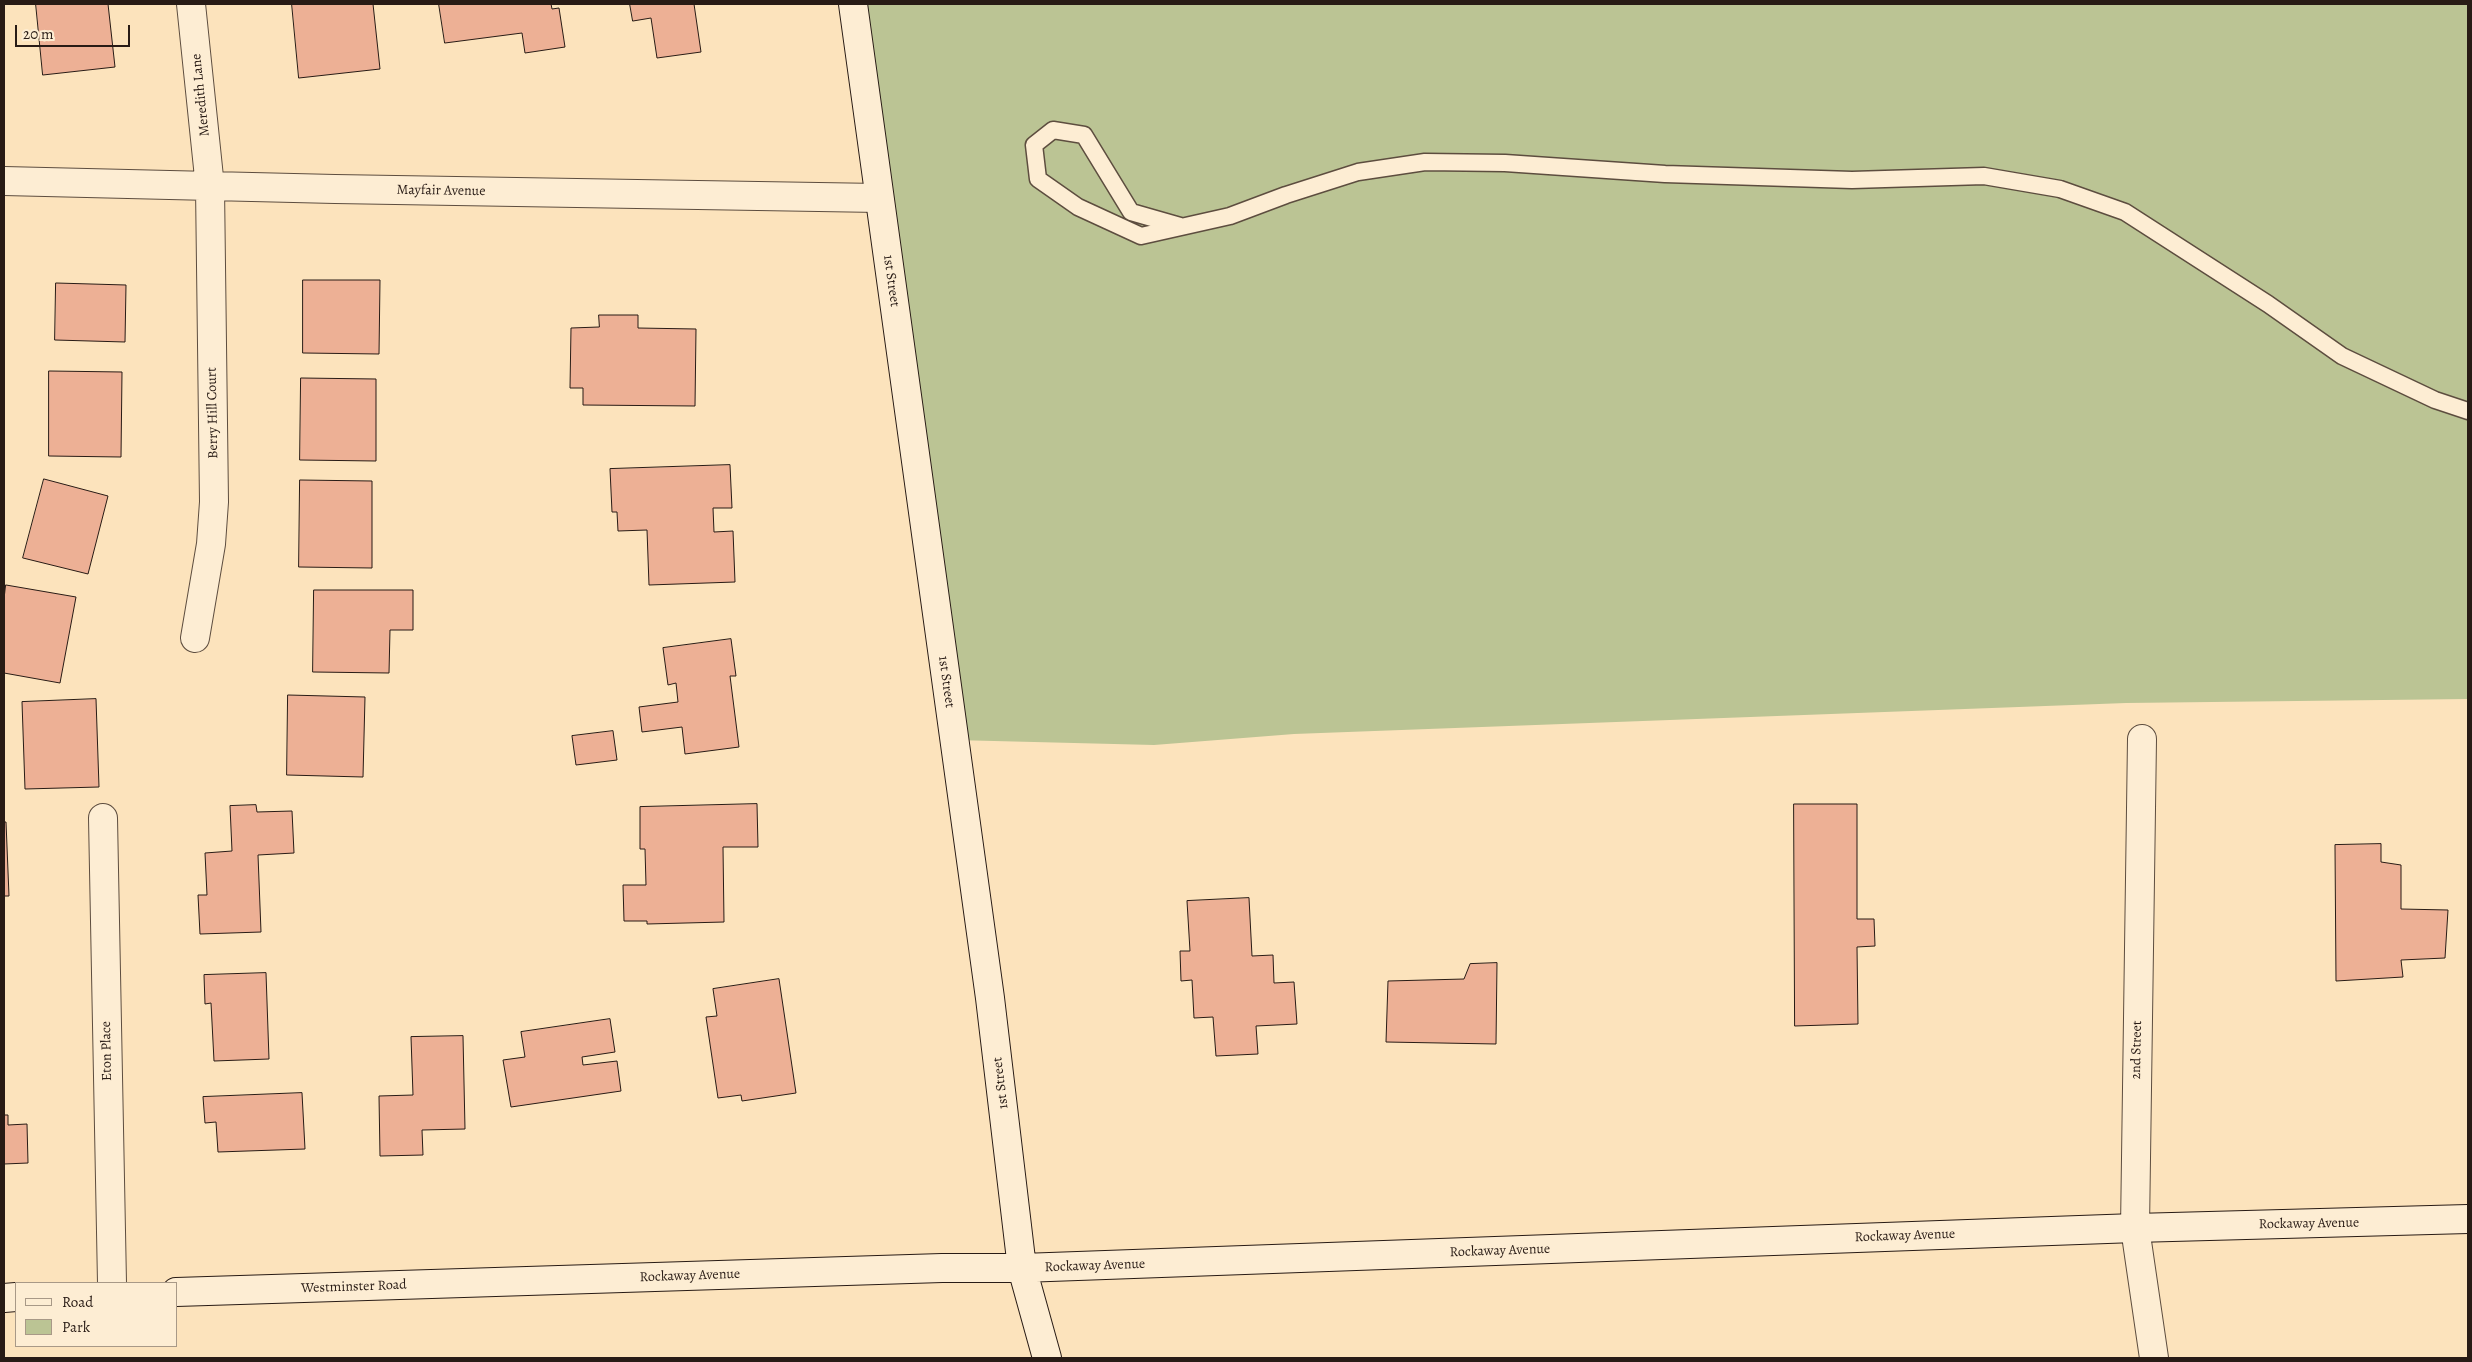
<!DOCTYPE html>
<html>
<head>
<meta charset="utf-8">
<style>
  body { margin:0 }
  #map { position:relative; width:2472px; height:1362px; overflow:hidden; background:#fce3bc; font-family:Alegreya,serif }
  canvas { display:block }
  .frame { position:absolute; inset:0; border:5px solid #281b15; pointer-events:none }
  .legend { position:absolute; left:15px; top:1282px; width:162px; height:65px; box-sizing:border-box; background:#fdedd3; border:1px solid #a89987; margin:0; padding:6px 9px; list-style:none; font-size:15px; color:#281b15 }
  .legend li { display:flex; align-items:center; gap:10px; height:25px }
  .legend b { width:25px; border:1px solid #a89987 }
  .scale { position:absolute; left:15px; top:25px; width:115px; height:22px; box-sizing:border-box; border:2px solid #281b15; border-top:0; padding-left:6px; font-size:15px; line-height:18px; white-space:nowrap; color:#281b15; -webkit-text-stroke:4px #fdedd3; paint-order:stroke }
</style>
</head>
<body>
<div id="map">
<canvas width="2472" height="1362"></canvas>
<div class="frame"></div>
<ul class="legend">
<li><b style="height:6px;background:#fdedd3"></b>Road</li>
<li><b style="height:14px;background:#bbc494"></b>Park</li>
</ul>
<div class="scale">20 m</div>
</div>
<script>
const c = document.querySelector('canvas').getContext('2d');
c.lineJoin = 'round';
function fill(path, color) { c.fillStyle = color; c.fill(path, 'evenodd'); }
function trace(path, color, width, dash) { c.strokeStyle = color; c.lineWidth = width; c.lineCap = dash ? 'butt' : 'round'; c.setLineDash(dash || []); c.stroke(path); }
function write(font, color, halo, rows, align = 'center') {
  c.font = font + ' Alegreya,serif'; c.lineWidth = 4.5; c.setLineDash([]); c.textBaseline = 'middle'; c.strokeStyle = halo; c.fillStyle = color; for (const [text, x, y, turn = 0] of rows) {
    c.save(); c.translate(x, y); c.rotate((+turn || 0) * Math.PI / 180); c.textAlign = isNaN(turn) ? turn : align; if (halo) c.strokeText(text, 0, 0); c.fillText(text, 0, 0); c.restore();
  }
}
fill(new Path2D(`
  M852,4H2468V699L2126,703L1294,734L1154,745L954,740Z`), '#bbc494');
const building = new Path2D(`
  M36,4H108L115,67L43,75Z
  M292,4H373L380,69L299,78Z
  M439,4H551L552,9L559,8L565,47L525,53L522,33L445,43Z
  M630,4H694L701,52L657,58L651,18L633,21Z
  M303,280H380L379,354L303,353Z
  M56,283L126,285L125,342L55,340Z
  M599,315H638V328L696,329L695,406L583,405V388H570L571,328L599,327Z
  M49,371L122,372L121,457L49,456Z
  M301,378L376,379V461L300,460Z
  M730,465L732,508H713L714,532L733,531L735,582L649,585L647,530L618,531L617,512H612L610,469Z
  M44,479L108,496L88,574L23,558Z
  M300,480L372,481V568L299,567Z
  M6,585L76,597L60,683L4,673V599Z
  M314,590H413V630H390L389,673L313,672Z
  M731,639L736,676H730L739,747L685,754L682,727L642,732L639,707L678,702L676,683L668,685L663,648Z
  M288,695L365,697L363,777L287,775Z
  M96,699L99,787L25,789L22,702Z
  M613,731L617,760L576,765L572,736Z
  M757,804L758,847H723L724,922L647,924V921H624L623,885H646L645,849H640V807Z
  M1794,804H1857V919H1874L1875,946L1857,947L1858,1024L1795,1026Z
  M256,805L257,812L292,811L294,853L258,855L261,932L200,934L198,895H207L205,853L232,851L230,806Z
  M4,822H6L9,896H4Z
  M2381,844V862L2401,865V909L2448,910L2445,958L2401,960L2403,977L2336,981L2335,845Z
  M1249,898L1252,956L1273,955L1274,983L1294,982L1297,1024L1256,1026L1258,1054L1216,1056L1213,1017L1194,1018L1192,980L1181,981L1180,951H1190L1187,901Z
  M1497,963L1496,1044L1386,1042L1388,981L1464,979L1470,964Z
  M266,973L269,1059L214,1061L211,1003L205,1004L204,975Z
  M779,979L796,1093L742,1101L741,1095L718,1098L706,1017L717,1016L713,989Z
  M610,1019L615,1052L582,1057L583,1065L617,1061L621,1091L511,1107L503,1060L525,1057L521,1032Z
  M463,1036L465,1129L422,1130L423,1155L380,1156L379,1096L413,1095L411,1037Z
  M302,1093L305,1149L218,1152L216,1122L205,1123L203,1097Z
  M4,1115H8V1125L27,1124L28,1163L4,1164Z`);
fill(building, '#edb095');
trace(building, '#281b15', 1);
const lane = new Path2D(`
  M1180,226L1131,212L1084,135L1053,130L1034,145L1038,179L1078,207L1141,236L1230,216L1286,195L1358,172L1425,162L1505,163L1665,174L1852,180L1984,176L2060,189L2125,212L2268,304L2342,356L2435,400L2468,411`);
const street = new Path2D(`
  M191,4L210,187L214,502L211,544L195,638
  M4,181L335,189L879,198
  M2142,739L2135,1228L2154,1358
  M103,818L112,1283`);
const secondary = new Path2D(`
  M853,4L990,998L1022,1268L1047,1358
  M176,1292L942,1268H1022L2135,1228L2468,1219
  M4,1298L16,1297`);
trace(lane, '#5d4d3f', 19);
trace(street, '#5d4d3f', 30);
trace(secondary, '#281b15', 30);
trace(lane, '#fdedd3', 16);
trace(street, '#fdedd3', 28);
trace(secondary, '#fdedd3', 28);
write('14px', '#281b15', '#fdedd3', [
  ["Meredith Lane",201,95,-96],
  ["Mayfair Avenue",441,191,1],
  ["1st Street",891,281,82],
  ["Berry Hill Court",213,413,-91],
  ["1st Street",946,682,82],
  ["2nd Street",2137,1050,-89],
  ["Eton Place",107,1051,-91],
  ["1st Street",1001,1083,-97],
  ["Rockaway Avenue",2309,1224,-1],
  ["Rockaway Avenue",1905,1236,-2],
  ["Rockaway Avenue",1500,1251,-2],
  ["Rockaway Avenue",1095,1266,-2],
  ["Rockaway Avenue",690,1276,-2],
  ["Westminster Road",354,1287,-2]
]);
</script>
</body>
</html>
